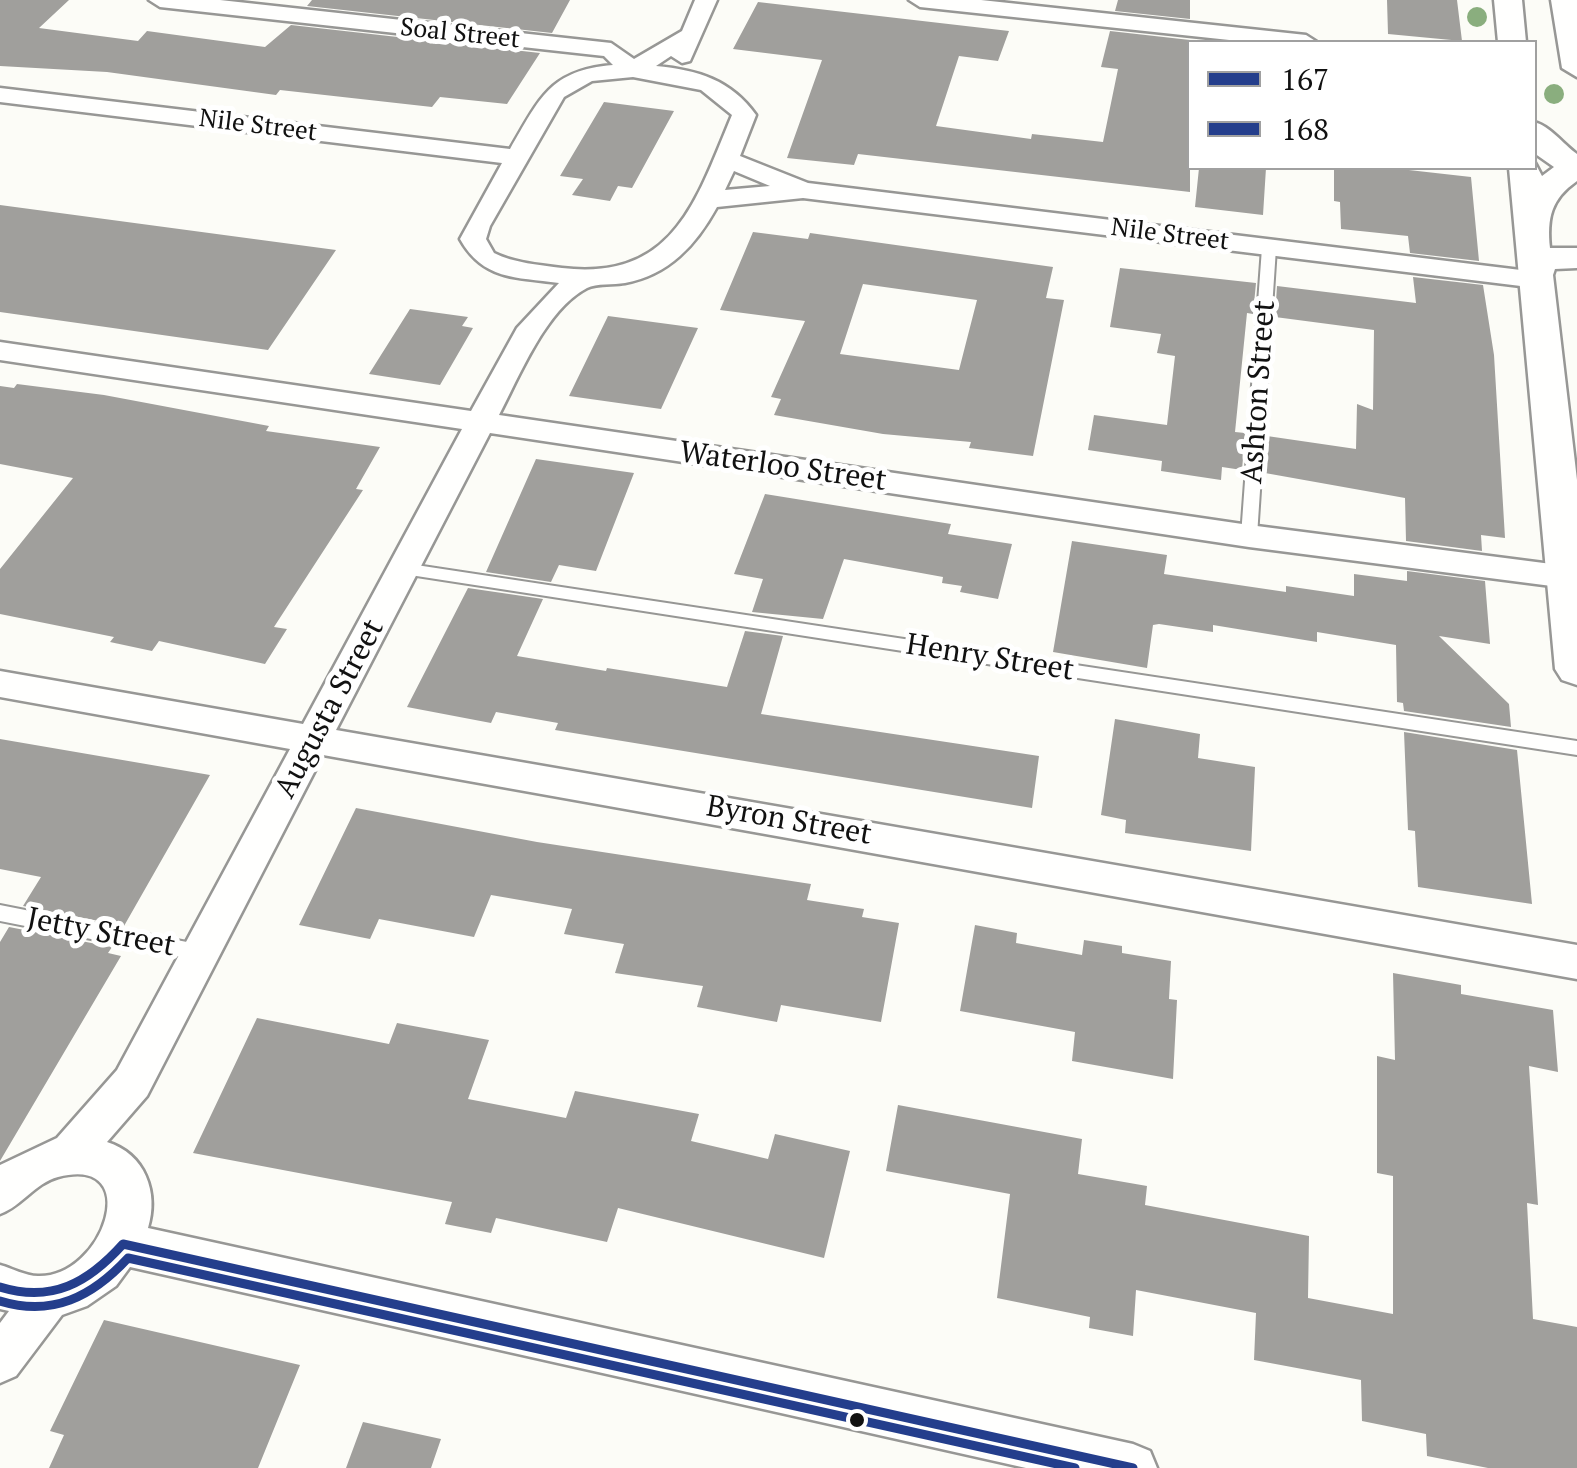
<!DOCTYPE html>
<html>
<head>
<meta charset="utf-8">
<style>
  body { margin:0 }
  #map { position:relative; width:1577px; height:1468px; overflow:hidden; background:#fcfcf7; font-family:"PT Serif",serif }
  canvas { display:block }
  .legend { position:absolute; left:1187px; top:40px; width:350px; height:130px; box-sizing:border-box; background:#fff; border:2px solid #a0a0a0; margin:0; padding:12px 18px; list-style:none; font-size:30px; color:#111 }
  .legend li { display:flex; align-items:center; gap:20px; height:50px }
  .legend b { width:50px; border:2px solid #a0a0a0 }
</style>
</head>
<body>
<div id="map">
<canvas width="1577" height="1468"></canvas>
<ul class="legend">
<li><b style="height:12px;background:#243e8c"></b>167</li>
<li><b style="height:12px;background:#243e8c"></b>168</li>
</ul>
</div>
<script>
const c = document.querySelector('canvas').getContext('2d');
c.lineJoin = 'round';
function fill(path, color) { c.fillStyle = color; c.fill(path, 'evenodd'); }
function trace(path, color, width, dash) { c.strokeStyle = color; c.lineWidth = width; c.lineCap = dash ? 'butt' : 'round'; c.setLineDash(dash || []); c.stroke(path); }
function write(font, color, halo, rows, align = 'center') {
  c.font = font + ' "PT Serif",serif'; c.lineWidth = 10; c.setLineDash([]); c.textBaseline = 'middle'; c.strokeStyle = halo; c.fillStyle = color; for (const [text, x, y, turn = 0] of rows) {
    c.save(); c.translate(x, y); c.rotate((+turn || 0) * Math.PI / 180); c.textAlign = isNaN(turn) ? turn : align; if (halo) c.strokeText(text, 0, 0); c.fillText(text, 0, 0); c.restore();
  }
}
fill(new Path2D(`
  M0,0H69L39,28L138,41L147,31L265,47L291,25L540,53L507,104L440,97L432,107L280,90L276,95L107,72L0,66Z
  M312,0H570L552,33L307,6Z
  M1118,0H1190V19L1115,11Z
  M1387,0H1457L1462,41L1388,34Z
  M758,2L1009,31L998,61L959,56L936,126L1031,139L1032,134L1103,142L1118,69L1101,67L1110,31L1190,40V192L858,154L854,165L787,158L822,60L733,49Z
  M604,102L674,111L632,188L618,186L610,201L572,195L583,179L560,176Z
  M1199,168H1266L1263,215L1195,207Z
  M1334,168H1391L1471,177L1479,261L1410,253L1408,236L1341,229L1340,202L1334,201Z
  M0,205L336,250L268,350L0,312Z
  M753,232L808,239L810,233L1053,267L1046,298L1064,300L1033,456L969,448L971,442L883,434L774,415L781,399L771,397L805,321L720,310ZM863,284L977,300L959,370L840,354Z
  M1120,268L1256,283L1253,314L1247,313L1235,432L1245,433L1242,470L1222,467L1221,480L1161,471L1162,461L1088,450L1094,415L1167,425L1175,356L1157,353L1161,334L1110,327Z
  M1413,277L1483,285L1494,355L1505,538L1481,535L1482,551L1406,541L1405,498L1265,473L1267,436L1356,449L1357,404L1373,410L1374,330L1275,317L1277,286L1416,303Z
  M410,309L468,317L462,326L473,328L440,385L369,374Z
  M608,316L698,328L661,409L569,396Z
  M17,384L104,395L269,426L266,431L380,447L356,489L363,490L274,627L287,629L265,664L159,641L152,651L110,642L114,637L0,614V569L73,478L0,464V386L14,388Z
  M536,459L634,473L596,571L559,565L551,582L486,572Z
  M765,494L951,524L948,534L1012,544L998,599L960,592L962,586L942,583L943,577L844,559L823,619L752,612L763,579L734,574Z
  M1072,541L1167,555L1164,574L1286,592V586L1354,596V574L1407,581V571L1485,581L1490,644L1439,636L1509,704L1511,727L1404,711L1403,703L1397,702L1396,645L1317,632V642L1213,625V632L1159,624L1153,625L1147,668L1053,652Z
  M468,588L543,599L517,656L606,671L607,668L727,687L745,631L783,636L761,714L1039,756L1032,808L555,730L558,723L496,712L491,723L407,707Z
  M1115,719L1200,734L1198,758L1255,767L1251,851L1125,833L1126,820L1101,815Z
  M1404,732L1517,750L1532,904L1418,887L1415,831L1408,830Z
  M0,739L210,775L124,926L23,906L41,877L0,869Z
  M356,808L537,842L811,884L807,900L864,909L862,917L899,923L881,1022L781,1005L777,1022L697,1007L703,986L615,973L624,944L564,934L572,909L491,895L474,937L379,919L370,939L299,925Z
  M975,925L1017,933L1016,943L1082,955L1084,940L1122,946V953L1171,961L1169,999L1177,1000L1173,1079L1072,1061L1075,1032L960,1011Z
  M9,927L112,947L108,953L121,956L0,1161V942Z
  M1393,973L1461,985V994L1553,1010L1558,1072L1529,1066L1538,1205L1527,1203L1533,1319L1577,1327V1468H1488L1427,1456L1426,1434L1362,1421L1361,1380L1254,1360L1256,1313L1136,1290L1133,1336L1089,1328L1090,1317L997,1298L1010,1194L886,1171L898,1105L1082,1139L1078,1174L1147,1186L1145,1205L1309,1236L1308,1298L1393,1314V1176L1377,1173V1056L1395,1060Z
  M257,1018L389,1044L397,1023L489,1040L468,1099L566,1118L575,1091L699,1114L691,1141L768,1159L775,1134L850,1151L824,1258L618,1208L607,1242L496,1218L491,1233L445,1224L452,1202L193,1153Z
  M104,1320L300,1365L258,1468H49L64,1435L50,1431Z
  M363,1422L441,1439L431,1468H346Z`), '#a09f9c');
const service = new Path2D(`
  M1269,244L1276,248L1257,536L1249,541L1241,536L1262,248Z
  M403,563L1577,741V755L397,573L395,569L397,565Z
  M0,905L202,945L209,947L212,953L209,959L202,961L0,921Z`);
const minor = new Path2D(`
  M149,0H220L611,43L634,59L682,31L695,0H717L690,61L682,63L671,56L656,66C698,70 731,80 756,115L740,156L808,183L1537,272L1551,280L1537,288L803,198L717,207C696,245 669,275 625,283C614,285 596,283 587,288C546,309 519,377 499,415L1249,525L1567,566L1577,569V585L1567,588L1249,547L490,433L336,730L1577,945V979L323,755L147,1096L107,1142C145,1154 159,1192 148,1228L1133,1444L1150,1451L1157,1468H1026L130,1267L116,1286L87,1306L62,1315L16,1376L0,1383V1323L9,1311L0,1309V1265C11,1268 26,1276 38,1276C104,1278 145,1154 58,1177C35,1183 22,1206 0,1214V1165L57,1138L117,1070L290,749L0,697V671L303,724L462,429L0,360V342L471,411L517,328L559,283C515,277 483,280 460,239L502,163L0,102V88L510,149C540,98 550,70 613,65L604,56L160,7ZM633,77L701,90L732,115C696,201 674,281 562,268C540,265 514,263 494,253L486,239L490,226L564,97L592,81ZM734,171L770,186L725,190Z
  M909,0H981L1306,35L1317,42H1248L920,7Z`);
const tertiary = new Path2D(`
  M1494,0H1522L1526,42H1498Z
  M1551,0H1577V77L1562,68Z
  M1534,122C1550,126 1563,144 1577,154V181C1551,199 1547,218 1550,248H1577V268L1555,269L1553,275L1577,480V685L1562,680L1555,669L1509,168H1534V161L1542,176L1554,167L1534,153Z`);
trace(service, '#979795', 4);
trace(minor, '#979795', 5);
trace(tertiary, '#979795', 5);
fill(service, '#fffffe');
fill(minor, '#fffffe');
fill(tertiary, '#fffffe');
trace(new Path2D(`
  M0,1287C52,1303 88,1283 123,1244L1133,1468`), '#243e8c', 9);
trace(new Path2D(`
  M0,1301C52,1317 92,1297 128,1258L1075,1468`), '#243e8c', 9);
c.fillStyle = '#8aae7e';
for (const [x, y] of [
  [1477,17],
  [1554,94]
]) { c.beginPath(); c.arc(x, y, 10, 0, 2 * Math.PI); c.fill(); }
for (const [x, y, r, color] of [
  [857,1420,9,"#111"]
]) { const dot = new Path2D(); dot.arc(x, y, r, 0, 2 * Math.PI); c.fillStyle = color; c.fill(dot); trace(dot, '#fff', 4); }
write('25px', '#111', '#fff', [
  ["Soal Street",460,34,6],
  ["Nile Street",258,126,7],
  ["Nile Street",1170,235,7]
]);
write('30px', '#111', '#fff', [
  ["Ashton Street",1259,392,-86],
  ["Waterloo Street",783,467,8],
  ["Henry Street",990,658,9],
  ["Augusta Street",330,709,-62],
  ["Byron Street",789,821,10],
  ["Jetty Street",101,933,11]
]);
</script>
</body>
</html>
